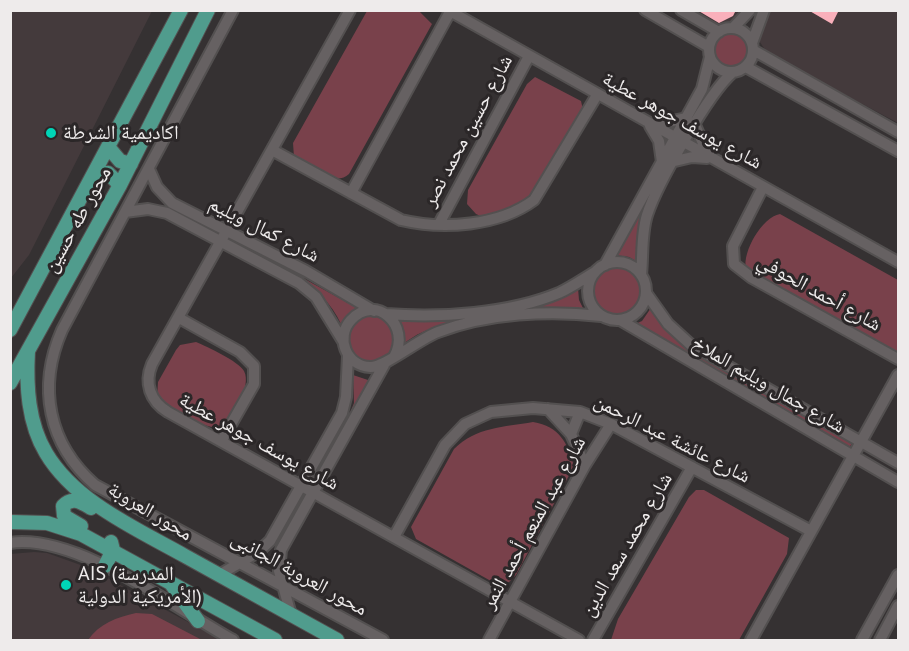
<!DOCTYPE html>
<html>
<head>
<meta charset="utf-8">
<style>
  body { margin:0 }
  #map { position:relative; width:909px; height:651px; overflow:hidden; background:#353132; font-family:"PT Sans",sans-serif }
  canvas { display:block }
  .frame { position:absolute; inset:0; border:12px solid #eeebeb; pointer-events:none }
</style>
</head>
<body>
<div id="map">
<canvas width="909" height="651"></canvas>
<div class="frame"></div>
</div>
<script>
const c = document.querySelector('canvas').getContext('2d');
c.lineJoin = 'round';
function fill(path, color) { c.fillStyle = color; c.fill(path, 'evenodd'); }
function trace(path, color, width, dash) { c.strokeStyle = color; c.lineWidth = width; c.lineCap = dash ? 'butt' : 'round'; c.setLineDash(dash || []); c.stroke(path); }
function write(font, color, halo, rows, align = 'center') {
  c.font = font + ' "PT Sans","Noto Naskh Arabic",sans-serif'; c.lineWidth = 6; c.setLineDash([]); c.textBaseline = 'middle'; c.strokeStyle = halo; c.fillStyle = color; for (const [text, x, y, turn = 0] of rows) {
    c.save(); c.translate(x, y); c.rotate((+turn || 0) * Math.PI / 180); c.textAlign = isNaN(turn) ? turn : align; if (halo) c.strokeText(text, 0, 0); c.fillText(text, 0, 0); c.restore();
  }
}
fill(new Path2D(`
  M11,10L152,11L29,255L11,278Z
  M685,11H747L729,28H716Z
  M769,11H898V123L767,53L758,39Z
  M34,552L47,553L89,568L221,640H11L10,554Z`), '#443a3c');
fill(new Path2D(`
  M367,11H419L432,24L349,174C334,188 309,165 294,157L293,143Z
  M714 50a17 17 0 1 1 34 0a17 17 0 1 1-34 0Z
  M535,77L581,101L583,110L537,192L523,205L483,217L476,214L467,204L468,190L527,84Z
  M676,147L652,200L639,263L629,257L615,255Z
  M780,214L898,280V353L746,269C742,252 762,217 780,214Z
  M241,244L350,304L360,308L341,324C322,282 277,267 238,247Z
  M593 291a24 24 0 1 1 48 0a24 24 0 1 1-48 0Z
  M578,288L579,300L584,310C554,304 452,320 423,332C415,335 409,340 403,344V329L400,319H445Z
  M653,305L664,325L689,351L853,442L849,448L631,326L642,321Z
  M347 339a24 24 0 1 1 48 0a24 24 0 1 1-48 0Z
  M196,342C208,347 238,361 244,371C252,385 233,424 219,427C206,430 167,408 157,398L158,382L176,350L180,345Z
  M353,375L374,382L347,421L354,403Z
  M533,422C560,427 567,442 574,466L516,575L509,582L498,585L416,539L411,527L454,449C476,427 504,427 533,422Z
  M696,490H704L789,538L787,554L739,640H611L618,619L689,497Z
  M136,613L152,614L202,640H88C99,624 117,617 136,613Z`), '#79414b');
fill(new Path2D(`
  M697,10H736L733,16L719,23Z
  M808,10H839L832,24Z`), '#f9b0bb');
const minor = new Path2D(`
  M233,10L62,330C37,387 48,444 95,485L383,640
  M350,10L152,364C144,383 150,401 168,412L579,640
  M448,10L898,262
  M645,10L709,47
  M681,10L719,32
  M733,28L750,10
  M709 50a22 22 0 1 1 44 0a22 22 0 1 1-44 0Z
  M752,43L764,10
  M753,50L898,132
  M746,67L898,151
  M652,125L687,118
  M695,125L709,157
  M650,126L659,141L662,162
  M272,150L401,220C443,230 499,226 534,200L597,95
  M675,161L692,157L707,158
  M149,169L157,187L172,203L306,271L374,311
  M763,187L733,246L734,264L752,278L898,359
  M351,193L451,10
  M125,212L148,209L167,213L299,283L316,297L343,341
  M439,224L529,56
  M588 291a29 29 0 1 1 58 0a29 29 0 1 1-58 0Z
  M605,265L702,89L710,57
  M641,275C643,255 641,234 647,215C657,184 709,92 733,72
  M646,293L668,324L691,345L898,463
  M386,314C440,318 509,314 559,293C572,287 583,279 595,272
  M179,318L240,352L254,366V384L222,440
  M620,320L898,482
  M394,357C412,325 375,293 351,320C335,337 346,366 370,367C384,368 419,339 438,332C488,313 549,310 601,316
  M548,409L571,434L585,465
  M571,434L580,412
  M394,537L445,445L465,424L491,412L533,408L580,412L611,424L811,531
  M10,543C76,533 175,608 233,640
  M219,575L258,552L270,541L342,413L346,397L348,356
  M291,615L279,571L281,550L384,365
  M489,640L585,465L611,424
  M593,640L692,467
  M751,640L898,375
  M862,640L898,575
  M880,640L898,606`);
const major = new Path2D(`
  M109,148L120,161L131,164
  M96,172L108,173L120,185
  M10,330L181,10
  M28,351C26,386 28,423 46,453C75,502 137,529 185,556C235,584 286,612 337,640
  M10,383L120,185L208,10
  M10,522L47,523L81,534L275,640
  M81,526L64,516L63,506C72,496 81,502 91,508
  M105,566L113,550L111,542
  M172,585L198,621`);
trace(minor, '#535050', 14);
trace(major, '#535050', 16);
trace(minor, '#666162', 10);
trace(major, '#509c8d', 14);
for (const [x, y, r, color] of [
  [51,133,6,"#00d5b7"],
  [66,585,6,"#00d5b7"]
]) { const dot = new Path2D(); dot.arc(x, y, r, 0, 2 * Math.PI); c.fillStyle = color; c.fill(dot); trace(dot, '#2b2728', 2); }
write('20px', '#eeebeb', '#2b2728', [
  ["شارع يوسف جوهر عطية",682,121,29],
  ["شارع حسين محمد نصر",468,131,-62],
  ["محور طه حسين",78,220,-61],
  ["شارع كمال ويليم",264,230,27],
  ["شارع أحمد الحوفي",819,293,29],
  ["شارع جمال ويليم الملاخ",768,385,30],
  ["شارع عائشة عبد الرحمن",672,439,27],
  ["شارع يوسف جوهر عطية",259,442,29],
  ["محور العروبة",150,512,31],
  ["شارع عبد المنعم أحمد النمر",534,523,-61],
  ["شارع محمد سعد الدين",627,545,-60],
  ["محور العروبة الجانبى",299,574,29]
]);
write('20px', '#eeebeb', '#2b2728', [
  ["اكاديمية الشرطة",63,133],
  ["AIS (المدرسة",78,574],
  ["الأمريكية الدولية)",78,597]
], 'left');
</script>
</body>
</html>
